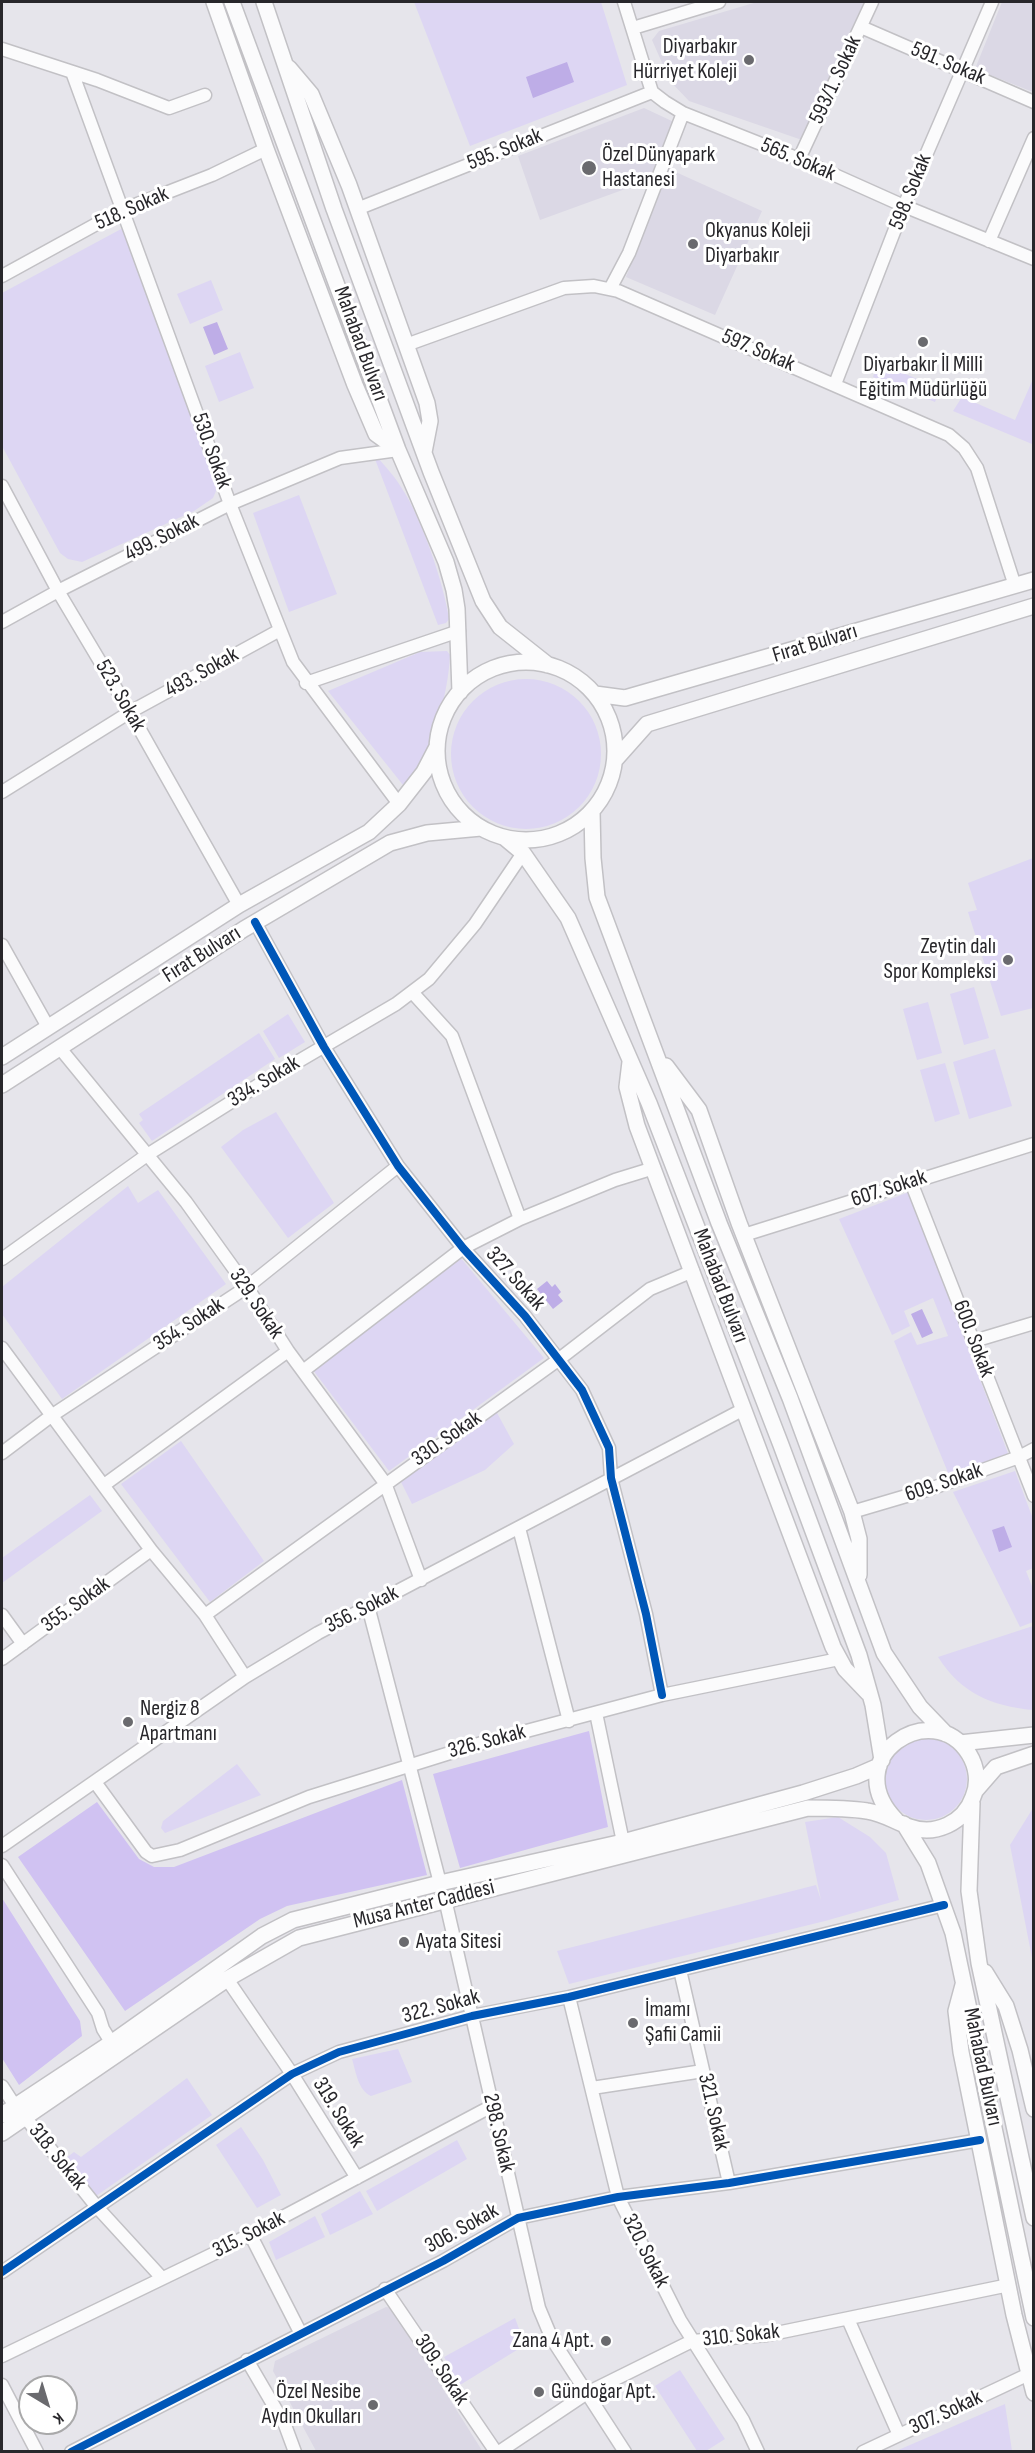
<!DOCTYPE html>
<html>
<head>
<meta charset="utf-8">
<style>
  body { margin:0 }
  #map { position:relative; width:1035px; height:2453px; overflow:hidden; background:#e6e5eb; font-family:"Sofia Sans Condensed",sans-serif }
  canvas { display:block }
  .frame { position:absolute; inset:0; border:3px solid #28272b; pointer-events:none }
  .north { position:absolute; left:18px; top:2375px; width:60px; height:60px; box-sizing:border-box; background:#fff; border:2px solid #a9a9aa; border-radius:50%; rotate:142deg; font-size:16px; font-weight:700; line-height:24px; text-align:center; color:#28272b }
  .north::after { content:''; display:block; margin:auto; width:21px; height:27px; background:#6a6a6e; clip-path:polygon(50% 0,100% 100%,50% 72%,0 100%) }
</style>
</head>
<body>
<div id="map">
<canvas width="1035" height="2453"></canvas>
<div class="frame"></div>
<div class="north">K</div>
</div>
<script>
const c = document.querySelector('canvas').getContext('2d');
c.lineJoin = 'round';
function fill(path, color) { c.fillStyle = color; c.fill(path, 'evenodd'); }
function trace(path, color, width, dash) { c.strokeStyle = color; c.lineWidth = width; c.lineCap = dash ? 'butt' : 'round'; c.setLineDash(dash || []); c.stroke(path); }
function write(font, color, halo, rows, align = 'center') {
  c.font = font + ' "Sofia Sans Condensed",sans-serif'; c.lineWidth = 6; c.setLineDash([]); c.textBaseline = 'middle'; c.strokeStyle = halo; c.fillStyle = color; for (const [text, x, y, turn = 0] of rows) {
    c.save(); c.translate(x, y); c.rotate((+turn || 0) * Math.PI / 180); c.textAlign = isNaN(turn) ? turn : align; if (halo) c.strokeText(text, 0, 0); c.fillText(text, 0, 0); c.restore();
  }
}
fill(new Path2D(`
  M757,2H864L802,140L689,101L670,81L652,40L659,31Z
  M1002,2H1033V92L975,69Z
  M644,108L674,122L650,180L540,220L518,156Z
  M669,169L762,211L715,315L626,277Z
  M386,2307L392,2308L483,2452L316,2451L273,2371L275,2361Z`), '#dbd8e5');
fill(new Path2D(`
  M414,2H601L627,85L470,146Z
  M123,228L218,486L213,498L194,511L82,562L68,559L60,553L2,446V293Z
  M211,280L223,310L190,324L177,294Z
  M240,352L254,388L219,402L205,366Z
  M878,362L940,389L935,402L873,377Z
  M1033,379L1032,444L953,411L962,397L1015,420Z
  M378,458C386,467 395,477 401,487C421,516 444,584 449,619L446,623L438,625L375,459Z
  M299,495L337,594L289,612L253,513Z
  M447,651L450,655C448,696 432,755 403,785L328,691L420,652Z
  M451 754a75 75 0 1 1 150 0a75 75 0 1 1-150 0Z
  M1033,858V1008L1001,1016L968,912L977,910L968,883Z
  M974,987L989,1038L964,1045L950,994Z
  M928,1002L942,1053L917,1060L903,1009Z
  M288,1014L305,1042L279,1058L263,1031Z
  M259,1033L275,1059L152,1141L139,1123L143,1120L139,1114Z
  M995,1049L1012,1106L969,1119L953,1062Z
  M945,1063L960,1114L935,1122L920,1070Z
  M276,1112L334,1203L288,1238L221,1147L243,1130Z
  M128,1186L138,1203L158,1190L226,1284L62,1399L2,1314V1287Z
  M909,1192L1009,1456L949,1475L894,1341L911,1332L917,1345L948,1336L933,1298L904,1311L910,1326L892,1335L839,1219Z
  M460,1257L544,1358L389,1471L313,1370Z
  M496,1411L514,1444L485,1470L412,1504L400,1480Z
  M181,1441L264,1561L210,1602L121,1484Z
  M1015,1471L1033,1519V1568L1026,1571L1033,1589V1622L1020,1627L953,1492Z
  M90,1495L102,1511L2,1583V1558Z
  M1033,1626V1710C991,1706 961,1693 938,1657Z
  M885 1779a41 41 0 1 1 82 0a41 41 0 1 1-82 0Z
  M237,1764L261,1795L165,1833L161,1828L163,1821Z
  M1033,1808V1963L1010,1845Z
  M838,1817L870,1837L886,1853L899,1900L825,1921L569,1984L557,1951L816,1885L821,1900L805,1822Z
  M398,2049L412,2082L371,2096C358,2090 356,2072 352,2059Z
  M187,2078L212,2115L96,2196L66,2158L74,2152L81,2157Z
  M241,2127L263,2160L281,2195L257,2208L216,2145Z
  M457,2140L467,2159L377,2211L366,2191Z
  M360,2191L373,2214L330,2235L321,2214Z
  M315,2216L325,2237L276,2260L269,2242Z
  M515,2318L525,2345L460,2385L444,2357Z
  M680,2370L725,2439L706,2451H697L655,2386Z
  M1005,2404L1012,2451H896Z`), '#ddd6f3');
fill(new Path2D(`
  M589,1731L608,1827L460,1868L433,1774Z
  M402,1780L427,1875L287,1906L260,1919L125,2011L18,1857L97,1802L139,1859L154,1867H174Z
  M2,1898L80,2021L82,2036L19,2085L2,2058Z`), '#d0c2f2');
fill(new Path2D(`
  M567,62L574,82L533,98L526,77Z
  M217,322L228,349L214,355L203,327Z
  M547,1281L552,1287L555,1284L561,1292L558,1295L563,1301L553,1309L537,1289Z
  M922,1309L933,1333L922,1338L911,1314Z
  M1004,1526L1012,1547L999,1552L992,1530Z`), '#beade7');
const minor = new Path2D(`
  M624,2L652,92L665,102L683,113L799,159L904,206L1034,259
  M861,27L1034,102
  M633,28L719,2
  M2,49L97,80L169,108L205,95
  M72,72L230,504L293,662L399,804
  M799,159L872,2
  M357,209L652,92
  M989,241L1034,138
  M2,276L122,210L212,175L266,149
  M610,289L629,253L683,113
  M406,345L564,288L594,286L618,291L949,435L964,448L977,468L1015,586
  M835,384L904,206L992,2
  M2,486L58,591L130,712L239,905
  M2,622L58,591L230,504L340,458L398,450
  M306,683L459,631
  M2,792L130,712L280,630
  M255,922L324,1047L398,1166L463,1248L525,1316L582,1390L609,1448L611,1478L646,1614L662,1695
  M2,945L48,1027
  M412,992L452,1036L520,1219
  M59,1047L186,1202L247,1287L288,1351L385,1483L421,1580
  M911,1182L1034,1496
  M744,1235L1034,1144
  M2,1259L147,1155L263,1082L396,1004L429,979L475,924L523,853
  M974,1341L1034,1323
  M2,1348L151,1550L205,1615L245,1677
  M303,1371L463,1248L520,1219L615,1180L654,1168
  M2,1453L51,1416L247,1287L398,1166
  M104,1485L288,1351
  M852,1512L930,1489L1019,1457L1034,1449
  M519,1528L569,1721
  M368,1606L440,1883
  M2,1615L23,1644
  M205,1615L558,1360L650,1289L693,1271
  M2,1659L151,1550
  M596,1713L623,1842
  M95,1782L146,1852L152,1856L180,1850L309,1797L485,1742L662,1695L839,1659
  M2,1846L245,1677L318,1633L744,1409
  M2,1865L98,2013L103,2029L116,2050
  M445,1899L539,2308L552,2339L625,2452
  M680,1970L729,2183
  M227,1979L292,2074L357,2178
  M569,1997L618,2197L680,2320L743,2420L758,2452
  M2,2086L15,2106
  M592,2088L703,2071
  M25,2117L96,2206L162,2278
  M250,2234L300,2332
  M2,2272L292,2074L339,2052L472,2016L569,1997L944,1905
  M385,2289L496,2452
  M848,2319L899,2435
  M2,2356L213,2254L492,2106
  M247,2360L285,2425L295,2452
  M2,2385L37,2452
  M71,2452L443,2261L518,2218L618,2197L729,2183L980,2140
  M499,2452L587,2393L692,2341L767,2335L1009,2285
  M863,2452L1029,2374`);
const major = new Path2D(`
  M214,2L266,149L355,385L376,434L398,450
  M232,2L398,450L446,562L454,590L457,609L460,692
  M264,2L334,209L431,472L483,601L500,627L548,665
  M289,68L311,94L349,185L427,403L430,421L424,452
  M437 751a89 89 0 1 1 178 0a89 89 0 1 1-178 0Z
  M595,694L625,698L1034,580
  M615,760L647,724L1034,606
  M592,811L593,858L597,897L719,1223L790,1398L884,1653L920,1707L946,1734
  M505,838L523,853L568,918L649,1103L781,1445L859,1655L873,1705L882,1760
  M2,1057L239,905L369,832L399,804L424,772L437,747
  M630,1062L627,1087L637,1126L833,1647L845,1669L868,1693
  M666,1066L699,1110L739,1223L852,1512L859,1539V1575
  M2,1085L244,929L390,843L427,833L481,828
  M960,1743L1034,1735
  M976,1790L996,1767L1034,1754
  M972,1803L969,1891L979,1963L1034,2218
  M904,1824L928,1863L953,1933L1034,2318
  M985,1972L1006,2006L1020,2050L1034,2109
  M963,1985L956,2011L961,2052L1014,2315L1034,2393
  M2,2115L111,2043L262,1936L293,1920L440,1883L623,1842L803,1793L856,1776L879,1766
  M2,2133L227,1979L299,1938L808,1808C827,1808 848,1808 867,1811C883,1813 895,1822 910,1827C935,1836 964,1823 973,1797C979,1783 977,1767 969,1754C933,1695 836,1758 896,1820`);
trace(minor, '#c2c1c5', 15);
trace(major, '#c2c1c5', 18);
trace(minor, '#fbfbfc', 12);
trace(major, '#fbfbfc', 15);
trace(new Path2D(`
  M255,922L324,1047L398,1166L463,1248L525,1316L582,1390L609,1448L611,1478L646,1614L662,1695
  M2,2272L292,2074L339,2052L472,2016L569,1997L944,1905
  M71,2452L443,2261L518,2218L618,2197L729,2183L980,2140`), '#0057b8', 8);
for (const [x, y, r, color] of [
  [749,60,6,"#6a6a6e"],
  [589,168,8,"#6a6a6e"],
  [693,244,6,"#6a6a6e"],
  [923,342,6,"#6a6a6e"],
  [1008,960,6,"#6a6a6e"],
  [128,1722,6,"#6a6a6e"],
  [404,1942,6,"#6a6a6e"],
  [633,2023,6,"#6a6a6e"],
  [606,2341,6,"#6a6a6e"],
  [539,2392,6,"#6a6a6e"],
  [373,2405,6,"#6a6a6e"]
]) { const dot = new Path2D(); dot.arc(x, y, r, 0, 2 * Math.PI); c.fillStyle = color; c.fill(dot); trace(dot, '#fff', 2); }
write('22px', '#28272b', '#fff', [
  ["Diyarbakır",737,47,"right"],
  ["Hürriyet Koleji",737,72,"right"],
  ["Özel Dünyapark",602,155],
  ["Hastanesi",602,180],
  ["Okyanus Koleji",705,231],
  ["Diyarbakır",705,256],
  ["Diyarbakır İl Milli",923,365,"center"],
  ["Eğitim Müdürlüğü",923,390,"center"],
  ["Zeytin dalı",996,947,"right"],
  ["Spor Kompleksi",996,972,"right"],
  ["Nergiz 8",140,1709],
  ["Apartmanı",140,1734],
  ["Ayata Sitesi",416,1942],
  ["İmamı",645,2010],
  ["Şafii Camii",645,2035],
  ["Zana 4 Apt.",594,2341,"right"],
  ["Özel Nesibe",361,2392,"right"],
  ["Aydın Okulları",361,2417,"right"],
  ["Gündoğar Apt.",551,2392]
], 'left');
write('22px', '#28272b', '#fff', [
  ["591. Sokak",948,64,23],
  ["593/1. Sokak",836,80,-65],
  ["595. Sokak",505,150,-22],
  ["565. Sokak",798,160,23],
  ["598. Sokak",911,192,-68],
  ["518. Sokak",132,209,-24],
  ["Mahabad Bulvarı",360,344,70],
  ["597. Sokak",758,351,23],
  ["530. Sokak",211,451,70],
  ["499. Sokak",162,538,-27],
  ["Fırat Bulvarı",815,644,-17],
  ["493. Sokak",202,673,-29],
  ["523. Sokak",120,696,60],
  ["Fırat Bulvarı",202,955,-32],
  ["334. Sokak",264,1082,-31],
  ["607. Sokak",889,1189,-18],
  ["327. Sokak",515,1279,48],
  ["Mahabad Bulvarı",720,1286,69],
  ["329. Sokak",256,1304,56],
  ["354. Sokak",189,1325,-33],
  ["600. Sokak",973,1339,69],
  ["330. Sokak",447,1439,-35],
  ["609. Sokak",944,1483,-19],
  ["355. Sokak",76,1605,-36],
  ["356. Sokak",362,1610,-27],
  ["326. Sokak",487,1742,-15],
  ["Musa Anter Caddesi",424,1905,-14],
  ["322. Sokak",441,2007,-15],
  ["Mahabad Bulvarı",982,2067,78],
  ["321. Sokak",713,2112,77],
  ["319. Sokak",338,2113,58],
  ["298. Sokak",498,2133,77],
  ["318. Sokak",57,2157,51],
  ["306. Sokak",462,2229,-29],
  ["315. Sokak",249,2235,-27],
  ["320. Sokak",645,2251,63],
  ["310. Sokak",741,2336,-6],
  ["309. Sokak",441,2370,56],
  ["307. Sokak",946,2413,-25]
]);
</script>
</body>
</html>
